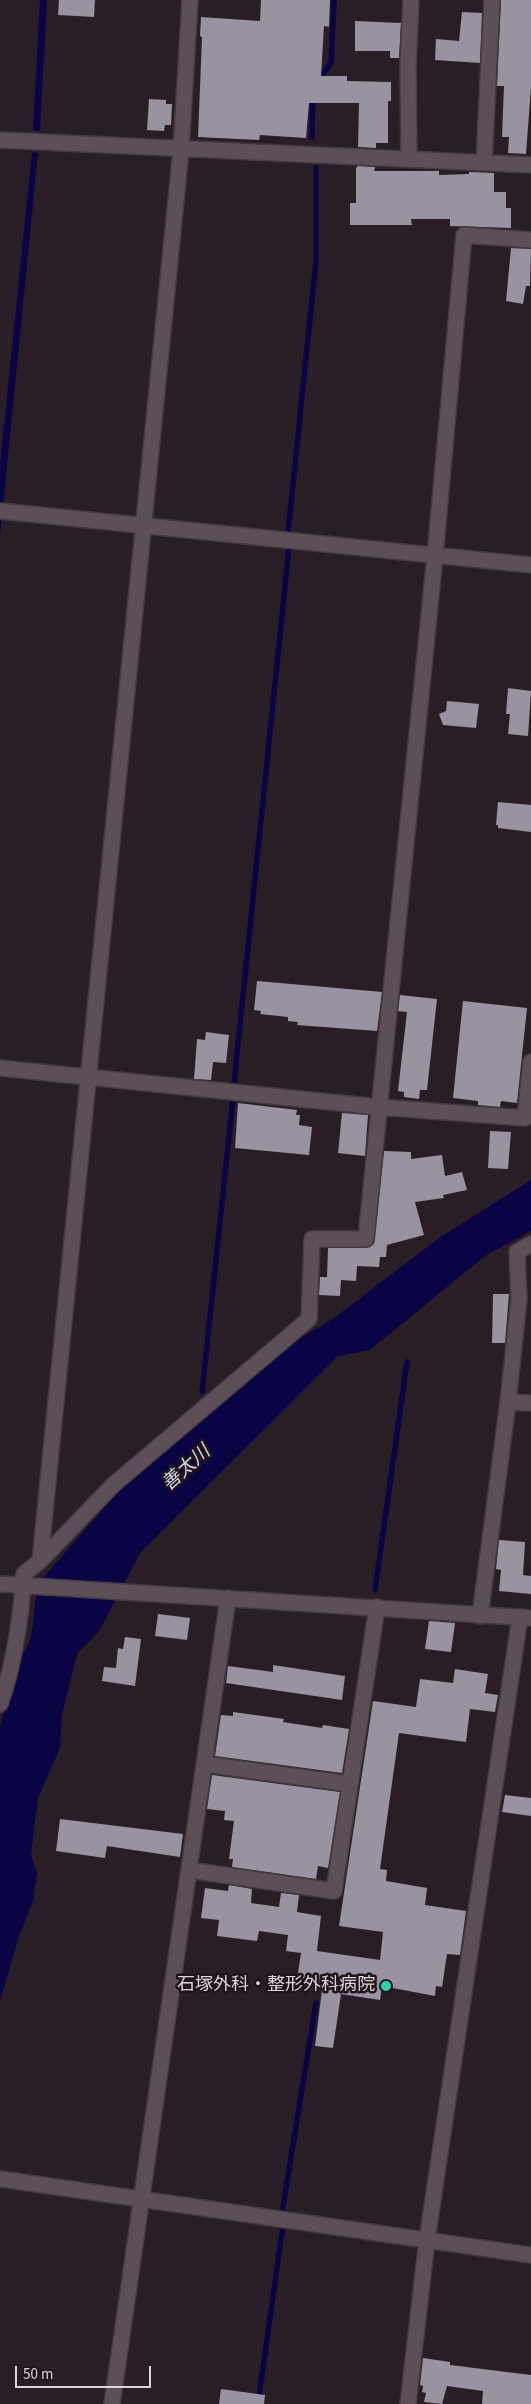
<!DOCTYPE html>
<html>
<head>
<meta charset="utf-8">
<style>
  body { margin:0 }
  #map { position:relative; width:531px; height:2404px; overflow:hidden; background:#2a1e26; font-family:"Source Sans 3",sans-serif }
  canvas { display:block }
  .scale { position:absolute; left:15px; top:2366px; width:136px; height:22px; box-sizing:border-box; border:2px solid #ddd5d9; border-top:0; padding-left:6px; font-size:15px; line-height:18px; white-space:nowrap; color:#ddd5d9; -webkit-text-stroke:4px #20151c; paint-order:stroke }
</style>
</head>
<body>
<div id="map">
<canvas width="531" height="2404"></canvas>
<div class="scale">50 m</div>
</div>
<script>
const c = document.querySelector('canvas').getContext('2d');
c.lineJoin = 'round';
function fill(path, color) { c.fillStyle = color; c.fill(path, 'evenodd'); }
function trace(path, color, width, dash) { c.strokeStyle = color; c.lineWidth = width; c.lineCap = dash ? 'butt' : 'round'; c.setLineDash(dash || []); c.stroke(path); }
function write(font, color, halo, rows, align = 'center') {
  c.font = font + ' "Source Sans 3","Noto Sans JP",sans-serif'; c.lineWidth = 5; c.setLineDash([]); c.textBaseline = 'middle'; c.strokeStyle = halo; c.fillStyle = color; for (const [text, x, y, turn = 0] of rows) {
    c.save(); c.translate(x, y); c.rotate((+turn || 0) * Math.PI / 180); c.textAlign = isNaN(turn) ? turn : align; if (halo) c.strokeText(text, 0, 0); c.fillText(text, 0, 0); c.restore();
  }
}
fill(new Path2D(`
  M40,0H47L40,131L33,130Z
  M32,152L38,153L0,537V465Z
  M531,1180V1231L485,1256L370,1350L338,1356L140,1553L100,1630L77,1654L62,1715L60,1748L38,1798L31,1855L37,1873L33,1901L19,1936L0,2002V1728L15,1662C36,1646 32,1620 36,1597C37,1591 40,1585 42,1579L117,1493L279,1351L334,1318L439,1238Z`), '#090443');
trace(new Path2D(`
  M315,75H322L331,63L334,0
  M312,137L313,96
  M288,533L316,260V168
  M234,1083L289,547
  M202,1392L233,1098
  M375,1590L407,1362
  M282,2213L316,2003
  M258,2404L283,2225`), '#090443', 5.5);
fill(new Path2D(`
  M59,0H95L94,17L58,15Z
  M261,0H330L329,27L324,26L321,76H347V81L391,82V101H388V143H376V148L358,147L359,103H309L306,138L260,135L259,140L198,137L202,37L200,36L201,17L260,21Z
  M501,0H531V87L526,154L508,153L509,137H502L504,86H497Z
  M462,12L482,13L480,63L435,60L436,39L459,41Z
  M355,21L401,23L399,58H390V51H355Z
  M149,99L166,100V104H172L171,125H165L164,131L147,130Z
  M358,166L375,167L374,171H439V175L469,174V172L494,173V192H506V208H511V228L450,226V219H411L412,225H350V203H356V168Z
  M511,248L531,249L530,286H526L523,304L506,301Z
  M508,688L531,691L528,736L508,734L510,714H506Z
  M447,701L479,704L476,728L443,725L439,714L446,711Z
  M498,802L531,805V832L498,828V825H496Z
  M257,981L382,992L377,1031L297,1025L298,1022L288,1021V1017L260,1014L261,1011L254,1010Z
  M400,995L437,999L427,1090H420L419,1099L404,1097V1092L398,1091L407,1012L398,1011Z
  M463,1001L527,1008L517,1103L501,1101L500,1107L478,1105V1101L453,1098Z
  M206,1032L229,1035L226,1063L213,1062L211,1080L194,1079L197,1039L205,1040Z
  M238,1103L297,1110L296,1115H300L299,1125L312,1127L309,1155L235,1148Z
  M342,1113L368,1115L365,1156L338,1153Z
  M490,1131L511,1132L508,1169L488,1168Z
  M384,1151L411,1152V1159L442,1155L445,1176L462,1172L467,1190L443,1195L444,1198L415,1202L424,1235L387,1245L386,1257H380L379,1267L357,1266L356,1281L341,1280L340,1296L319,1295L320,1277H327L328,1248H366L374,1244Z
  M493,1294H509L505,1343H492Z
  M499,1540L525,1542L523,1575L531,1576V1594L499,1591L501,1570L496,1569Z
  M158,1614L190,1618L187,1640L155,1636Z
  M429,1621L455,1623L451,1652L425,1649Z
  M125,1637L141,1639L135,1686L102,1681L104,1667L116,1668L118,1648L123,1649Z
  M273,1665L345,1676L342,1700L226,1683L228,1666L273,1672Z
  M455,1669L488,1674L485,1693L498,1695L495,1712L470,1709L466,1742L399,1733L380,1869L387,1870L386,1881L427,1888L425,1905L466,1911L460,1955L447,1954L442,1987L436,1986L435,1996L382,1986L380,2000L341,1994L333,2048L315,2046L322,1990L296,1986L301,1953L286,1951L288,1935L259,1931L257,1941L217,1936L219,1920L201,1918L205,1888L228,1891L229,1885L252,1889L251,1903L279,1907L281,1893L299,1895L297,1912L321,1916L317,1951L380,1960L383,1932L339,1926L373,1701L416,1707L420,1679L453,1683Z
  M233,1712L284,1719L283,1722L322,1728L323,1725L349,1729L342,1773L215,1756L221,1715L233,1716Z
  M212,1775L340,1792L328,1868L318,1866L316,1879L232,1867L233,1859H229L234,1821L224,1820L225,1811L207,1809Z
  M505,1795L531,1798V1816L502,1812Z
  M60,1819L183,1834L180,1857L107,1846L105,1858L56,1851Z
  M423,2358L450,2362V2365L531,2375V2404H482L483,2391L447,2386L442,2404L424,2402L426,2393L422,2392L423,2386L420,2385Z
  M221,2389L265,2395L264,2404H219Z`), '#9992a1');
const street = new Path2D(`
  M0,140L531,165
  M409,159L408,66L411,0
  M484,162L492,0
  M0,511L531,565
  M0,1068L378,1107L525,1118L531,1062
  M508,1402L519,1299L517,1252L531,1244
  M40,1561L181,150L190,0
  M0,1584L531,1618
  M480,1616L508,1402L531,1403
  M0,1704C15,1662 21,1618 24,1574L40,1561L113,1485L309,1319L312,1239H366L435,556L464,235L531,240
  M204,1764L350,1784
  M189,1870L334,1891L377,1607
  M0,2179L531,2255
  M112,2404L228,1598
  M408,2404L427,2240L520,1617`);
trace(street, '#43393f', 18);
trace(street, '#5c4f57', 15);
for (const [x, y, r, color] of [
  [386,1986,6,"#2dd4ab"]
]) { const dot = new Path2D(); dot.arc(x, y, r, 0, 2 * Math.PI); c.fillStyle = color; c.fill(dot); trace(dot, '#20151c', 2); }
write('18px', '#ddd5d9', '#20151c', [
  ["石塚外科・整形外科病院",375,1986]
], 'right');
write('italic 19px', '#d3d9ed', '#20151c', [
  ["善太川",187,1469,-42]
]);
</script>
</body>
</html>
